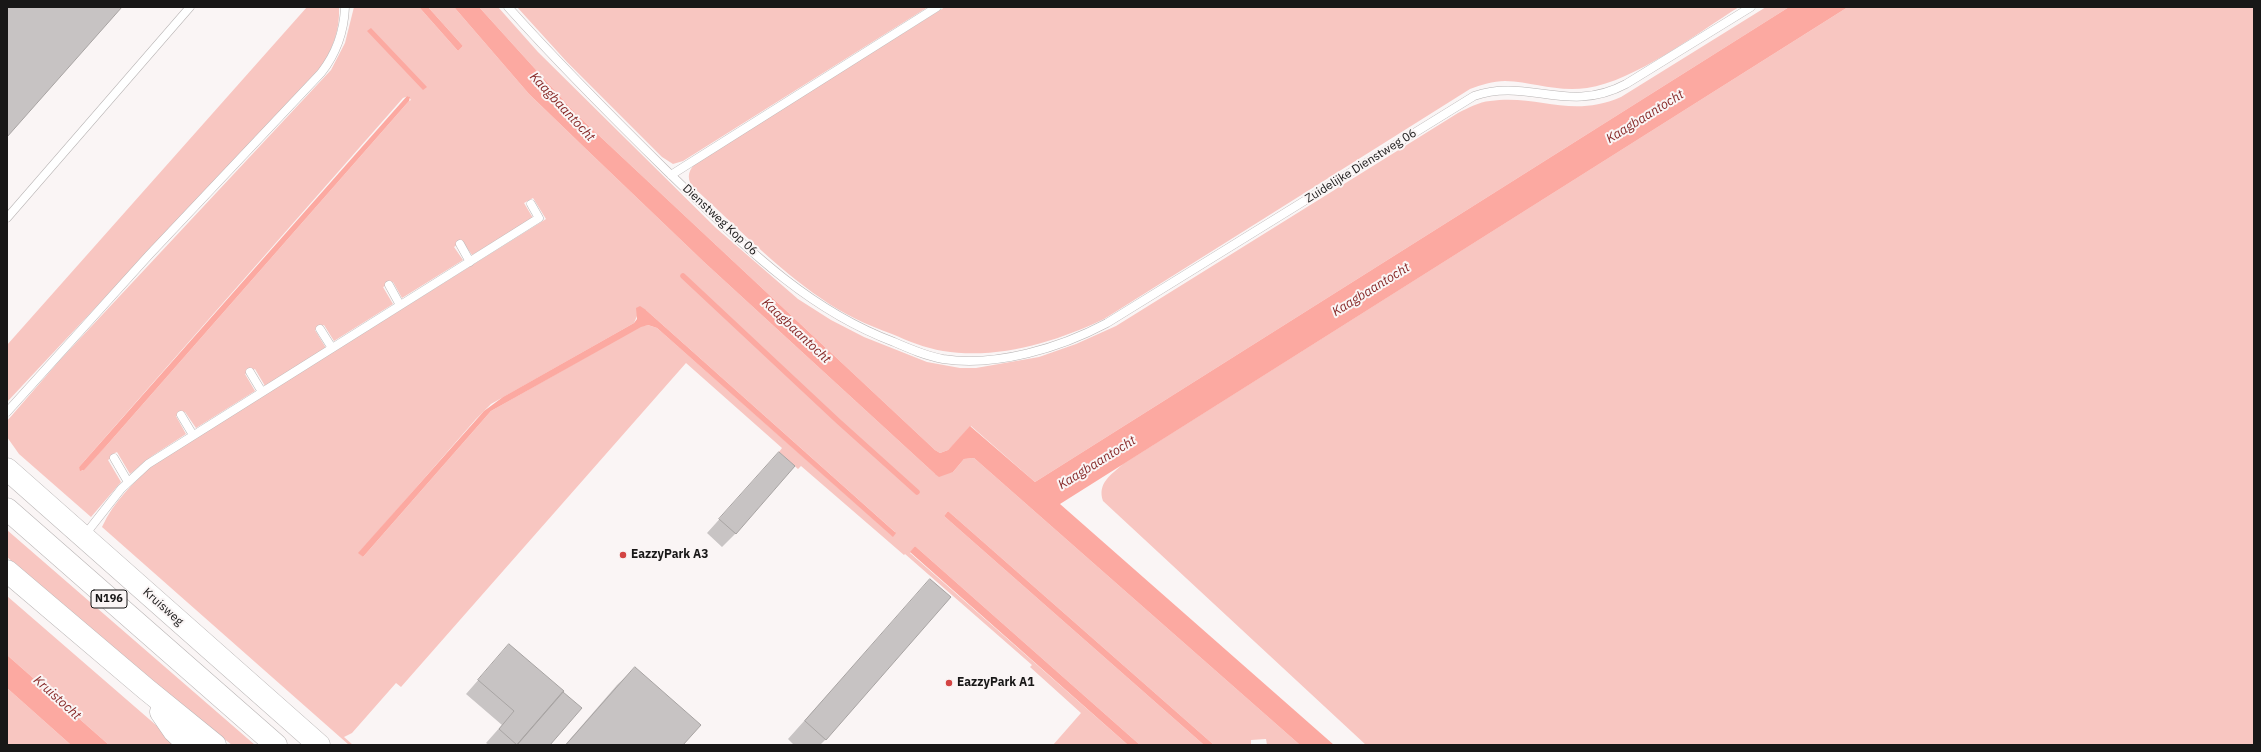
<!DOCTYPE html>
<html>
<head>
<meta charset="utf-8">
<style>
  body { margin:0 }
  #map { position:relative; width:2261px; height:752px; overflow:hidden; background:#faf5f5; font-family:"IBM Plex Sans",sans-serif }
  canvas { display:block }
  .frame { position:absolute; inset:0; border:8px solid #181717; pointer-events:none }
</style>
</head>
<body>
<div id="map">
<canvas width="2261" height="752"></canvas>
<div class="frame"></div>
</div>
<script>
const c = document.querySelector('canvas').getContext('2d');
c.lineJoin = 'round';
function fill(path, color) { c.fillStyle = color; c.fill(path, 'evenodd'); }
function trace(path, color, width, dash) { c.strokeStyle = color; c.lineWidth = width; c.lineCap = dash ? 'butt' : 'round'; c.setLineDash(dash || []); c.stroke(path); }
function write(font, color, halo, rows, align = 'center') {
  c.font = font + ' "IBM Plex Sans",sans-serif'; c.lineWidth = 4; c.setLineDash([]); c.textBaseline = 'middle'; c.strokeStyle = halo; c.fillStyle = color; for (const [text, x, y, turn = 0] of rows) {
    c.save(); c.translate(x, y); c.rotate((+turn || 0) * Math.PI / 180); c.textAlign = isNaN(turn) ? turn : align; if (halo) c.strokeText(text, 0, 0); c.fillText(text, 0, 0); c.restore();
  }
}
fill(new Path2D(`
  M307,7H339C340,30 333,48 321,67L7,402V345Z
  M354,7H419L458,51L463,46L428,7H454L529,94L587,150L704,262L935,474L953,472L964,459L974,458L1300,745H1267L1266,739L1251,740V745H1214L948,511L944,516L1204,745H1140L915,546L910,553L1128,745H1053L1081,713L1030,667L1032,665L905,554L904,555L801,466L798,469L779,452L782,448L686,363L401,687L396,683L352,733L344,737L353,745H349L102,527C114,501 133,483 154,464L546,219L533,198L524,203L533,218L472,255L462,241L454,247L463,260L402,298L393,282L383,287L393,304L334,341L324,325L315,330L326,348L265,386L255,369L245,374L255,391L196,428L185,412L176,416L186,434L152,456L130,474L117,452L113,454L114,456L108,460L121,482L91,517L19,454L7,437V421L60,360L331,70L345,43ZM408,96L411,100L409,101L107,445L82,471L79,467L403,98ZM646,310L895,532L893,536L657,328L648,325L641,326L491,411L363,557L359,553L476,419L491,404L634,323L637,316Z
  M479,7H498L538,52L716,228L798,299L831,320L864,337L927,362L960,368H976L1039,357L1076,344L1116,326L1458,113C1468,108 1479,102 1490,101C1539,94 1570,119 1621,97L1766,7H1789L1035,482L971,426L948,450L940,453L935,450L576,114Z
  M517,7H928L683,161L673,164L662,157L567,62Z
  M945,7H1739C1697,33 1635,81 1587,88C1555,92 1534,82 1505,81C1493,81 1481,85 1470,89L1104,319C1056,342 997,360 943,351C925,348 908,341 892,334C867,325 843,314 822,299C775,267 734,224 692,186C686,177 689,169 697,162Z
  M1848,7H2254V745H1366L1103,501C1097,483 1111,475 1123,464Z
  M7,530L255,745H232L165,692L7,557Z
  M7,596L179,745H109L7,655Z
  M7,688L71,745H7Z`), '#f8c6c1');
fill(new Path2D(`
  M419,7H428L463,46L458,51Z
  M454,7H479L576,114L935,450L940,453L948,450L970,426L1035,482L1789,7H1848L1060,504L1334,745H1300L974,458L964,459L953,472L939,477L935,474L704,262L587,150L529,94Z
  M371,28L427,87L423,90L367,31Z
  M407,96L410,97L409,101L107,445L84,470L80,471L79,467Z
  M640,306L646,310L896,533L893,537L657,328L648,325L641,327L491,411L363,557L358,553L484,411L503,397L634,323L637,319L636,308Z
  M948,511L1214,745H1204L944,516Z
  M915,546L1140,745H1128L910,552Z
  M7,655L109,745H71L7,688Z`), '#fca9a1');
fill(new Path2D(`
  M779,453L736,533L722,547L707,533Z
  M930,580L826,739L820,745H794L788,739Z
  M509,645L549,745H489L486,743L502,725L466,694Z
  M635,668L682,745H565L617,685Z`), '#0003');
trace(new Path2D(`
  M683,276L838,421L917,492`), '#fca9a1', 5.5);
const building = new Path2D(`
  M7,7H122L7,137Z
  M779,452L795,466L736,534L719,519Z
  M930,579L951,597L826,740L805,721Z
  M509,644L564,691L517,745L499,729L514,711L478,680Z
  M635,667L701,725L683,745H566Z
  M563,692L582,708L550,745H517Z`);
fill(building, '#c7c3c3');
trace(building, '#a7a3a2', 1);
const lane = new Path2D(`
  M508,7C559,64 613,118 668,172C738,239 801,307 894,342C910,349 926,356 943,359C997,367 1060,348 1107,323L1474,96C1527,77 1568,115 1626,84L1751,7
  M671,175L937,7
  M7,218L190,7
  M460,244L470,262
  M389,285L400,305
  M320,329L332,348
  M250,372L262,392
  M7,412L149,255L321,73C336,54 344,31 345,7
  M181,415L193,435
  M114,458L128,482
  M84,536L121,489L148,464L539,218L531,204`);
const secondary = new Path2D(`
  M7,469L319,745`);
const highway = new Path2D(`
  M7,509L276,745
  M7,571L146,689L215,745
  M161,712L174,731L189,745`);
trace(lane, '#b8b4b4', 9);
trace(secondary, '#b8b4b4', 23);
trace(highway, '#b8b4b4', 23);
trace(lane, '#fff', 8);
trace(secondary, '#fff', 22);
trace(highway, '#fff', 22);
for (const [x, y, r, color] of [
  [623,555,4,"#d34443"],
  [949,683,4,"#d34443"]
]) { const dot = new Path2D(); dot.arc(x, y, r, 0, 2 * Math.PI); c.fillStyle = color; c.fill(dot); trace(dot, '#faf5f5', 1.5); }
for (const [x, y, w] of [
  [109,599,36]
]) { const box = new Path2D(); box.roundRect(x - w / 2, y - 9, w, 18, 3); c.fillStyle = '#faf5f5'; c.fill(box); trace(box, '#181717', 1); }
write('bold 11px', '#181717', null, [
  ["N196",109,599]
]);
write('12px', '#181717', '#faf5f5', [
  ["Zuidelijke Dienstweg 06",1361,166,-32],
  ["Dienstweg Kop 06",720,220,43],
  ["Kruisweg",163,607,42]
]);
write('bold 12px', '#181717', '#faf5f5', [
  ["EazzyPark A3",631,555],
  ["EazzyPark A1",957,683]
], 'left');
write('italic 13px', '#872827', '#faf5f5', [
  ["Kaagbaantocht",562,107,47],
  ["Kaagbaantocht",1645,117,-32],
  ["Kaagbaantocht",1371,290,-32],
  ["Kaagbaantocht",796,331,43],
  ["Kaagbaantocht",1097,463,-32],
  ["Kruistocht",57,698,42]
]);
</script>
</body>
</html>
